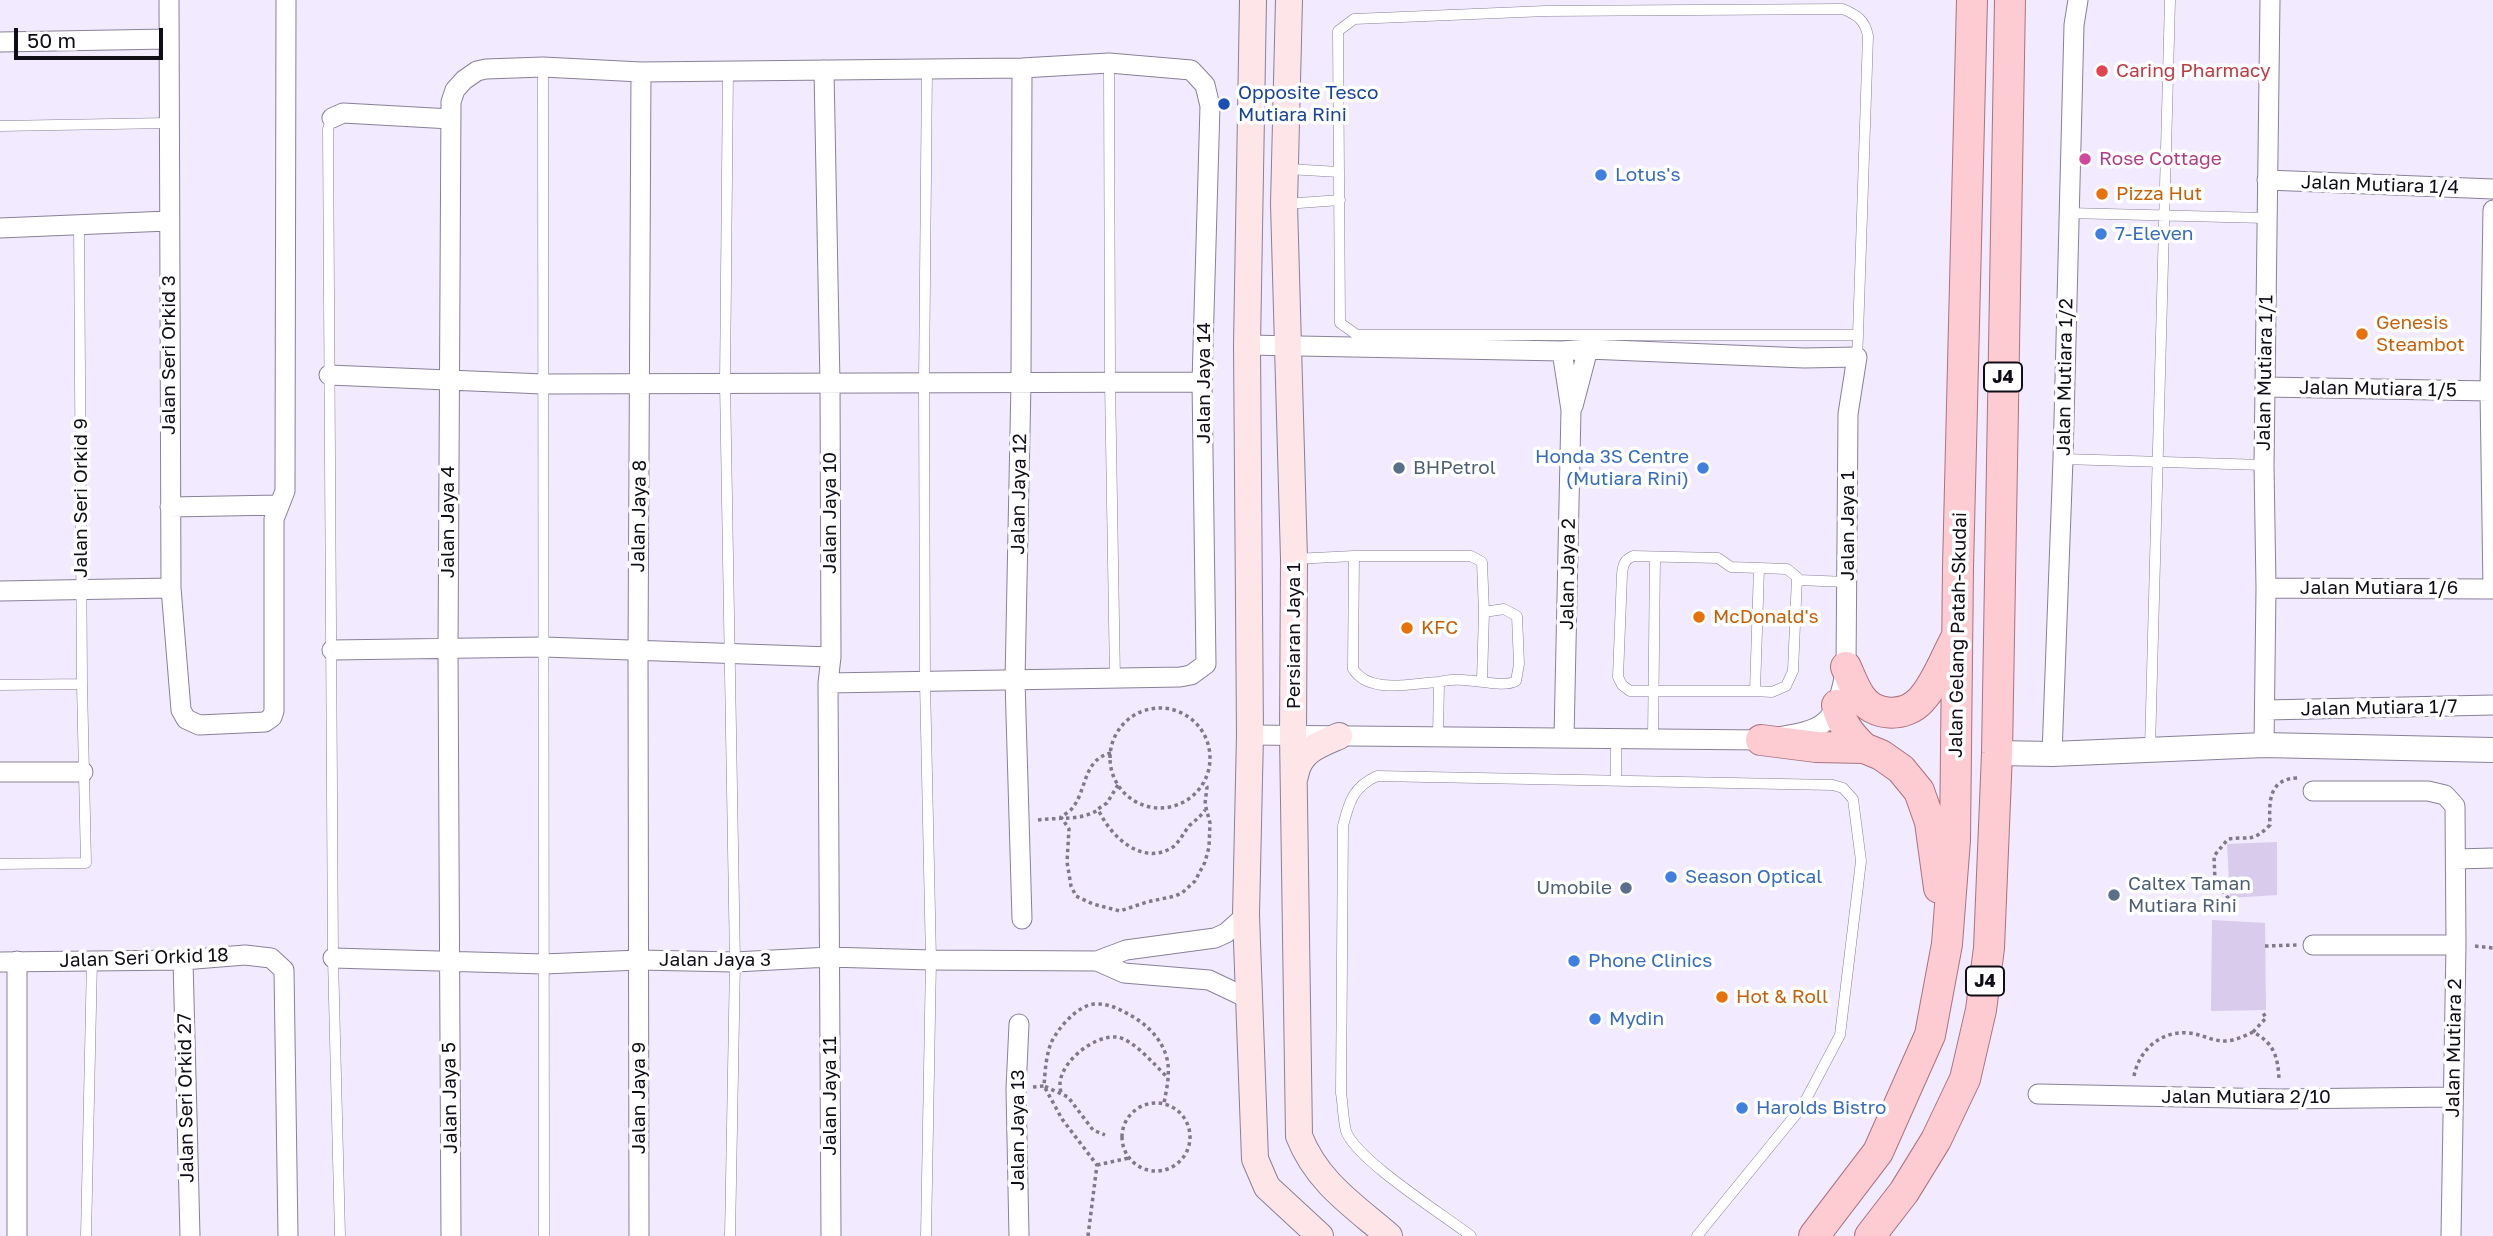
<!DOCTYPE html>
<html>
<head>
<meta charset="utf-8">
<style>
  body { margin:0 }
  #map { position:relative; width:2493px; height:1236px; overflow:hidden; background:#f2eaff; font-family:"Golos Text",sans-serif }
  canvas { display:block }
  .scale { position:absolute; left:14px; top:28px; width:149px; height:32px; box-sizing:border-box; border:4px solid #110d16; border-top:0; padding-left:9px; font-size:21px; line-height:24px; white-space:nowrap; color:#110d16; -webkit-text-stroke:5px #fff; paint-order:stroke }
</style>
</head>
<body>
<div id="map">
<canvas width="2493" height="1236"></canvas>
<div class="scale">50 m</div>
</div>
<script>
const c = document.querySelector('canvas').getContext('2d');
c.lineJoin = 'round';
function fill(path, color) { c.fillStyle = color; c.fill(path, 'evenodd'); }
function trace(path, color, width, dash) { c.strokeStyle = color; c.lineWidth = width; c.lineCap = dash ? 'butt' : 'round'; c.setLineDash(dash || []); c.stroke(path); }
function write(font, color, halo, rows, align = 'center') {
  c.font = font + ' "Golos Text",sans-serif'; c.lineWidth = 7; c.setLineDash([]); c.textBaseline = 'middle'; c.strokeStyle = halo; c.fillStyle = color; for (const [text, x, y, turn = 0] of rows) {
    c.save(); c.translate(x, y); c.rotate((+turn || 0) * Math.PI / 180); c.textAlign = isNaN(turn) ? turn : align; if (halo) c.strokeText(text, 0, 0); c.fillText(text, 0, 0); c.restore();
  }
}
fill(new Path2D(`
  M2277,842V895L2230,898L2227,844Z
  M2212,920L2265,923L2266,1010L2211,1011Z`), '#d8cbec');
const service = new Path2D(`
  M1109,63L1110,382L1115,679
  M543,67L544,1236
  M728,71L725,383L735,962L730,1236
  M332,118L328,129L333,958L340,1236
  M0,126L168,123
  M1288,169L1339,172
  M1285,204L1340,200
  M2068,213L2266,218
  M1857,357L1858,335L1868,36C1865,20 1857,15 1843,9L1546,11L1354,19L1338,31L1340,323L1357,335H1858
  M2063,459L2264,465
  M1354,556L1353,669C1370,695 1412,683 1439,682
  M1294,559L1354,556H1471L1482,562L1484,612L1482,680
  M1798,580L1847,582
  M0,685L82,684
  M1755,691H1630L1622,685L1618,677L1622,574C1623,565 1624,560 1633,556L1718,558L1731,567L1787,569L1797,577L1793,671L1786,686L1772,692L1755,691L1759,568
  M1438,736L1439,682C1464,674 1500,690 1516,681L1519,664L1517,616L1504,609L1484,612
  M1616,738V780
  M1653,739L1655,557
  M2150,748L2170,0
  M0,864L86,863L82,684L79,224
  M86,1236L92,960
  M926,1236L931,960L925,682L924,383L927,68
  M1471,1236C1444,1215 1356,1160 1346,1131C1343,1119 1343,1105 1341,1093L1343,826C1349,802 1353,787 1377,776L1833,785L1843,788L1853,799L1861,861L1840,1035L1802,1107L1697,1236`);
const minor = new Path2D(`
  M169,0L171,588L181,710L186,719L199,725L265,722L272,717L274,711V519L285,491L286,0
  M0,42L168,39
  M1022,68L1021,382L1015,681L1022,919
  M824,70L830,384L831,657L828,683L831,1236
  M332,118L343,113L451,119
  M2267,180L2493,189
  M0,228L168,221
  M1247,345L1562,351L1588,349L1804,358L1857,357L1848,414L1846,667C1835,733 1821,729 1761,740L1250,735
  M1562,351L1571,410L1564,738
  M329,375L543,384L1202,382
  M2266,387L2490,391
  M1573,406L1588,349
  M170,507L279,505
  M2266,588L2493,589
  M2493,589L2490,391L2493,210
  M0,591L171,588
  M332,650L544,647L831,657
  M2266,710L2493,705
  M2264,745L2266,588L2264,465L2270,0
  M2052,754L2063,459L2074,25L2078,0
  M0,772H83
  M2313,791H2428L2445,795L2455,806L2456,945L2451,1236
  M2456,859L2493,858
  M2313,945H2456
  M333,958L544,964L639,960L735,962L829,957L931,960L1097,961L1126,950L1215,938L1226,933L1246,915
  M183,960L190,1236
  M1097,961L1124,973L1209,980L1247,998
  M0,962L183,960L245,955L271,958L284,970L288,1236
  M1019,1024L1016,1089L1019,1236
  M2038,1094L2280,1099L2453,1097
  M17,1236V961
  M451,1236L448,650L451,102L455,90L464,80L477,71L486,69L543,67L641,72L1022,68L1109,63L1191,70L1205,85L1210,106L1202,382L1206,664L1191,675L1180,677L828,683
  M639,1236L638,650L641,72`);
const tertiary = new Path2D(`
  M1997,753L2052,754L2264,745L2493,750`);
const secondary = new Path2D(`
  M1253,0L1247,345L1250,735L1246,915L1255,1159L1267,1187L1320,1236
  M1289,0L1284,204L1294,559L1293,735L1299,1136C1317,1182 1353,1205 1389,1236
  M1295,776C1299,751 1318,745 1339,736`);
const primary = new Path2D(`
  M1846,667C1850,676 1854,687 1860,696C1873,717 1905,718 1921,700C1936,684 1945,658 1956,638
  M1837,705C1841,723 1850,735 1864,748
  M1761,740L1816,747L1864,748L1881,755L1901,769L1919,791L1930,822L1939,888
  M1814,1236L1878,1152L1930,1035L1947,944L1955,840L1958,567L1972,0
  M1870,1236L1904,1192L1936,1140L1965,1079L1981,1010L1989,948L1997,753L2010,0`);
trace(service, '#898097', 11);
trace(minor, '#898097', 21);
trace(tertiary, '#898097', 26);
trace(secondary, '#898097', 28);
trace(primary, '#aa727d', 32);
trace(new Path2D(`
  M1110 758a50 50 0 1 1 100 0a50 50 0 1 1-100 0Z
  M1111,753C1084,759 1087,787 1074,806C1071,811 1065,814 1061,817L1069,829L1067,862L1071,886L1076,896L1093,904L1120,911L1147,902L1175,896L1182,893L1195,881L1205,862L1209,847L1210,823L1205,804L1207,787L1204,783
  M1118,785L1107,803L1098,809C1110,836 1142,867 1173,847C1180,841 1184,832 1190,825C1196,820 1201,816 1205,810
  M1038,820C1059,817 1080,821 1098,810
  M2233,904L2215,881L2214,856L2228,839C2249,836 2252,843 2270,825C2269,802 2268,778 2299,778
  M2265,946L2297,945
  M2475,946L2493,948
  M2253,1032L2266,1018L2262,1011
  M2134,1076C2139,1050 2161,1030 2189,1033C2202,1034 2213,1042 2227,1041C2236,1040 2245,1036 2253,1032C2274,1043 2278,1057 2279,1079
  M1033,1087L1044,1086C1045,1072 1046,1056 1051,1043C1058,1028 1077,1006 1094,1004C1108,1003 1119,1009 1130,1015C1146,1024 1160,1037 1166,1055C1171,1071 1167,1087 1164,1103
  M1061,1092C1053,1067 1092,1035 1116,1037C1132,1038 1155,1065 1167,1077
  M1122 1137a34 34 0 1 1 68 0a34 34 0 1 1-68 0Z
  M1097,1165L1129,1158
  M1088,1236L1097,1165L1062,1119L1044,1086L1068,1097L1093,1130L1105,1135`), '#7f7988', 3.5, [3.5, 3.5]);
trace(service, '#fff', 10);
trace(minor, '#fff', 19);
trace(tertiary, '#fff', 24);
trace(secondary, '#fee5e8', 26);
trace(primary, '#fdcbd2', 30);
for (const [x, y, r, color] of [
  [2102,71,7,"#e0444e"],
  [1224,104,7,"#1a4fb4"],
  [2085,159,7,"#d1479c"],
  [1601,175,7,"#3f7fe0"],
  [2102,194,7,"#e8710a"],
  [2101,234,7,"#3f7fe0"],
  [2362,334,7,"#e8710a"],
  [1399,468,7,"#5c6f8a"],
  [1703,468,7,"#3f7fe0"],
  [1699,617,7,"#e8710a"],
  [1407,628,7,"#e8710a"],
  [1671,877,7,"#3f7fe0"],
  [1626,888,7,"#5c6f8a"],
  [2114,895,7,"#5c6f8a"],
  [1574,961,7,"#3f7fe0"],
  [1722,997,7,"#e8710a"],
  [1595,1019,7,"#3f7fe0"],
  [1742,1108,7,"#3f7fe0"]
]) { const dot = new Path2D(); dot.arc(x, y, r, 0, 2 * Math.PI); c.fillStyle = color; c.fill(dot); trace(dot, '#fff', 2.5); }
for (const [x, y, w] of [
  [2003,377,38],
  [1985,981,38]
]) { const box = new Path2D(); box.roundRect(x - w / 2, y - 14.5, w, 29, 5); c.fillStyle = '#fff'; c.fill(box); trace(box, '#110d16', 2); }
write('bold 18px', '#110d16', null, [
  ["J4",2003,377],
  ["J4",1985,981]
]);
write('19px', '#be3a42', '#fff', [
  ["Caring Pharmacy",2116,71]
], 'left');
write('19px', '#164399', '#fff', [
  ["Opposite Tesco",1238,93],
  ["Mutiara Rini",1238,115]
], 'left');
write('19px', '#b23c85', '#fff', [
  ["Rose Cottage",2099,159]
], 'left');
write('19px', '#366cbe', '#fff', [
  ["Lotus's",1615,175],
  ["7-Eleven",2115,234],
  ["Honda 3S Centre",1689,457,"right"],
  ["(Mutiara Rini)",1689,479,"right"],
  ["Season Optical",1685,877],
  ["Phone Clinics",1588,961],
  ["Mydin",1609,1019],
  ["Harolds Bistro",1756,1108]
], 'left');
write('19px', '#110d16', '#fff', [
  ["Jalan Mutiara 1/4",2380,185,2],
  ["Jalan Seri Orkid 3",169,355,-90],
  ["Jalan Mutiara 1/1",2265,373,-89],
  ["Jalan Mutiara 1/2",2065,377,-89],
  ["Jalan Jaya 14",1204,383,-90],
  ["Jalan Mutiara 1/5",2378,389,1],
  ["Jalan Jaya 12",1019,494,-89],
  ["Jalan Seri Orkid 9",81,498,-90],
  ["Jalan Jaya 10",830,513,-90],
  ["Jalan Jaya 8",639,516,-89],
  ["Jalan Jaya 4",448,522,-90],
  ["Jalan Jaya 1",1848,526,-90],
  ["Jalan Jaya 2",1568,574,-89],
  ["Jalan Mutiara 1/6",2379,588],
  ["Jalan Gelang Patah-Skudai",1958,635,-89],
  ["Persiaran Jaya 1",1294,636,-90],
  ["Jalan Mutiara 1/7",2379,708,-1],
  ["Jalan Seri Orkid 18",144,958,-2],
  ["Jalan Jaya 3",715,960],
  ["Jalan Mutiara 2",2454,1048,-89],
  ["Jalan Jaya 11",830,1096,-90],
  ["Jalan Mutiara 2/10",2246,1097],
  ["Jalan Seri Orkid 27",186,1098,-91],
  ["Jalan Jaya 5",450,1098,-91],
  ["Jalan Jaya 9",639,1098,-90],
  ["Jalan Jaya 13",1018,1130,-90]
]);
write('19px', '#c56008', '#fff', [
  ["Pizza Hut",2116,194],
  ["Genesis",2376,323],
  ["Steambot",2376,345],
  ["McDonald's",1713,617],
  ["KFC",1421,628],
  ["Hot & Roll",1736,997]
], 'left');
write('19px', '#4e5e75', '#fff', [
  ["BHPetrol",1413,468],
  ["Caltex Taman",2128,884],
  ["Mutiara Rini",2128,906],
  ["Umobile",1612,888,"right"]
], 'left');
</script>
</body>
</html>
